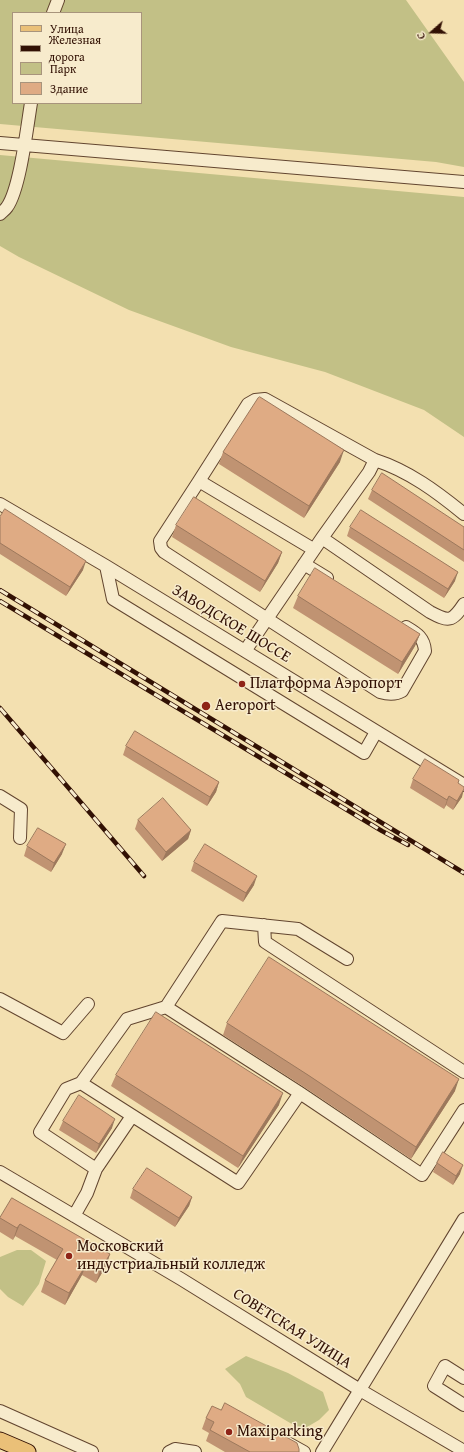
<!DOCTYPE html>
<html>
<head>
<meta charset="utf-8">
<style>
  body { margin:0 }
  #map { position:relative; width:464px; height:1452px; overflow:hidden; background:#f3e0b0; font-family:"Gentium Book Plus",serif }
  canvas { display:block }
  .legend { position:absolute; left:12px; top:12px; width:130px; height:92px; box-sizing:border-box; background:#f7ebcc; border:1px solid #a8947c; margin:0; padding:5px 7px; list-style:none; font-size:12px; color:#321104 }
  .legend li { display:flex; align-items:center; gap:8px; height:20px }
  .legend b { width:20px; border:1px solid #a8947c }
  .north { position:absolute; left:412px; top:12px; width:40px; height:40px; -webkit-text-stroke:3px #f7ebcc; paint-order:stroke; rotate:250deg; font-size:11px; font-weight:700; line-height:16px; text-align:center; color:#321104 }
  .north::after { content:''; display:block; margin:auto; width:14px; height:18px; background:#321104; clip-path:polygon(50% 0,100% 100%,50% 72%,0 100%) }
</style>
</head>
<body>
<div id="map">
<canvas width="464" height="1452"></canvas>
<ul class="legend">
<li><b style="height:5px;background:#eac078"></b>Улица</li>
<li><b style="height:5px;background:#321104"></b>Железная дорога</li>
<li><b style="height:11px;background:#c2c086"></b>Парк</li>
<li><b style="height:11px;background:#dfab84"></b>Здание</li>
</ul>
<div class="north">С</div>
</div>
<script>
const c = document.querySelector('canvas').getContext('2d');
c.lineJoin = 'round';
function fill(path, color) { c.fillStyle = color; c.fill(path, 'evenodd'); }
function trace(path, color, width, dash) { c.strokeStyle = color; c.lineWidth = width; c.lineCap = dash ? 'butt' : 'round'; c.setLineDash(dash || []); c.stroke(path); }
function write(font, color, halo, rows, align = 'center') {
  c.font = font + ' "Gentium Book Plus",serif'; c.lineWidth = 3; c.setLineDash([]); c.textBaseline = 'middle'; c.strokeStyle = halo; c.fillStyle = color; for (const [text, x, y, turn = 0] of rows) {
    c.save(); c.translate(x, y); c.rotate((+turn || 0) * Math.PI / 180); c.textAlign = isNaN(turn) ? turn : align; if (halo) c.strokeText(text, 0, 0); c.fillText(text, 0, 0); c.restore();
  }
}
fill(new Path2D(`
  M0,0H406L464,82V167L436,162L0,124ZM13,13H141V103H13Z
  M0,155L464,197V437L424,410L325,372L231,347L129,310L19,257L0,246Z
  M17,1250H31L46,1261L39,1284L23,1306L8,1297L0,1289V1257Z
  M246,1356L288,1373L323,1392L329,1410L319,1420L302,1430L246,1397L240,1384L225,1369Z`), '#c2c086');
const minor = new Path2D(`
  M53,13L58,0
  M0,143L464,182
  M0,214C2,212 5,210 7,207C20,189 27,127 31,103
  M199,481L248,404L255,400L265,399L375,460C409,471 437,492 464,514
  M0,504L106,566L464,785
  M322,538L430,612C449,622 452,622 464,604
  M313,549L199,481L160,541L161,548L164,552L380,692C387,694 395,695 402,691L425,651C424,637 416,633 406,627
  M304,564L327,578
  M106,566L113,599L364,753L376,732
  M245,651L322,538L369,472L375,460
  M0,796L21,809L20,838
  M264,925L265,942L464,1072
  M0,999L63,1033L88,1004
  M166,1007L300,1093L422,1175L464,1110
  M81,1083L238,1183L300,1093
  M96,1169L40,1132L66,1089L81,1083L127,1019L166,1007L222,921L298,929L347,959
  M0,1172L181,1279L360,1390L464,1451
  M74,1216L87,1193L96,1169L132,1116
  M464,1378L445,1366L434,1386L464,1405
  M0,1411L92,1452
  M286,1442L304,1452
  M169,1452L175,1449L195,1452
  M322,1452L464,1219`);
const major = new Path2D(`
  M0,1440L28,1452`);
trace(minor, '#62452f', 14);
trace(major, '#321104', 17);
trace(minor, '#f7ebcc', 12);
trace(major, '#eac078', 15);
const rail = new Path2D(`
  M0,590L464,873
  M0,601L382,831L408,845
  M0,708L144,876`);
trace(rail, '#321104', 4.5);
trace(rail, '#f7ebcc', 3, [9]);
fill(new Path2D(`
  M223,452L340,462L304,518L219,464Z
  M372,490L464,527V562L368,499Z
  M0,517L83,570L66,596L0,554Z
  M176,525L282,552L278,563L260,592L172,537Z
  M350,527L455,581L444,598L347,536Z
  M298,596L420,634L415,646L398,674L293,608Z
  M126,746L219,782L216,792L207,806L123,755Z
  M413,779L459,780L458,783L462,797L453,810L446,805L444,809L410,788Z
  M138,820L191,830L188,839L162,861L135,829Z
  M27,846L62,854L51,872L24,856Z
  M194,862L254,885L243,902L191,871Z
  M227,1023L455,1091L411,1159L304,1087L223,1035Z
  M116,1075L279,1105L238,1168L111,1086Z
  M63,1121L112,1128L96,1153L59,1130Z
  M437,1163L460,1174L453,1185L433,1172Z
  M133,1189L192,1197L189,1206L175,1227L130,1198Z
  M12,1198L110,1254L106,1266L96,1283L82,1275L65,1305L41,1292L45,1280L57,1260L15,1236L13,1240L0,1232V1218Z
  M206,1418L299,1452H225L206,1441L209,1433L202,1429Z`), '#c09372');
fill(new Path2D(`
  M344,450L340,462L304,518L309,506Z
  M282,552L278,563L260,592L265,581Z
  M86,561L83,570L66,596L70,587Z
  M458,572L455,581L444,598L448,589Z
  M420,634L415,646L398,674L402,662Z
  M219,782L216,792L207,806L210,797Z
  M464,789L462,797L453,810L457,801Z
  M449,796L446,805L444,809L447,800Z
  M191,830L188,839L162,861L166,852Z
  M66,844L62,854L51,872L54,863Z
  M257,876L254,885L243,902L246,893Z
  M459,1079L455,1091L411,1159L416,1147Z
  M283,1093L279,1105L238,1168L243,1156Z
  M115,1119L112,1128L96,1153L99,1144Z
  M463,1165L460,1174L453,1185L456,1176Z
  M192,1197L189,1206L175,1227L179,1218Z
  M20,1224L15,1236L13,1240L17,1228Z
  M110,1254L106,1266L96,1283L100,1271Z
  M87,1263L82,1275L65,1305L69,1293Z`), '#9c785c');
const building = new Path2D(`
  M260,397L344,450L309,506L223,452L258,398Z
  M382,473L464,527V550L372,490Z
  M194,497L282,552L265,581L176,525Z
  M5,509L86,561L70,587L0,543V517Z
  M361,510L458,572L448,589L350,527Z
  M315,568L420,634L402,662L298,596Z
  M135,731L219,782L210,797L126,746Z
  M425,759L459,780L458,783L464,787V789L457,801L449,796L447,800L413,779Z
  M163,798L191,830L166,852L138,820Z
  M38,828L66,844L54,863L27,846Z
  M205,844L257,876L246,893L194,862Z
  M269,957L459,1079L416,1147L308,1075L227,1023Z
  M156,1012L283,1093L243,1156L116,1075Z
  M79,1095L115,1119L99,1144L63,1121Z
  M443,1152L463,1165L456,1176L437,1163Z
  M147,1168L192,1197L179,1218L133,1189Z
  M12,1198L110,1254L100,1271L87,1263L69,1293L45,1280L63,1249L20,1224L17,1228L0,1218Z
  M225,1403L297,1443L299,1449V1452H250L210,1430L214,1422L206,1418L212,1406L221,1410Z`);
fill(building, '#dfab84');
trace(building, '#9c785c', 1);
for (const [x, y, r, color] of [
  [242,684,4,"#8f2418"],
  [206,706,5,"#8f2418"],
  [69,1256,4,"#8f2418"],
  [229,1432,4,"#8f2418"]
]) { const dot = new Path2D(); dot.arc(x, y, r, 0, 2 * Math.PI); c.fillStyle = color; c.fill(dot); trace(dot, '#f7ebcc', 1.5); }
write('16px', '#321104', '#f7ebcc', [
  ["ЗАВОДСКОЕ ШОССЕ",231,624,31],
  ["СОВЕТСКАЯ УЛИЦА",292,1329,32]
]);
write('16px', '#321104', '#f7ebcc', [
  ["Платформа Аэропорт",250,684],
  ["Aeroport",215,706],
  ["Московский",77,1247],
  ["индустриальный колледж",77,1265],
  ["Maxiparking",237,1432]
], 'left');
</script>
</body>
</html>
